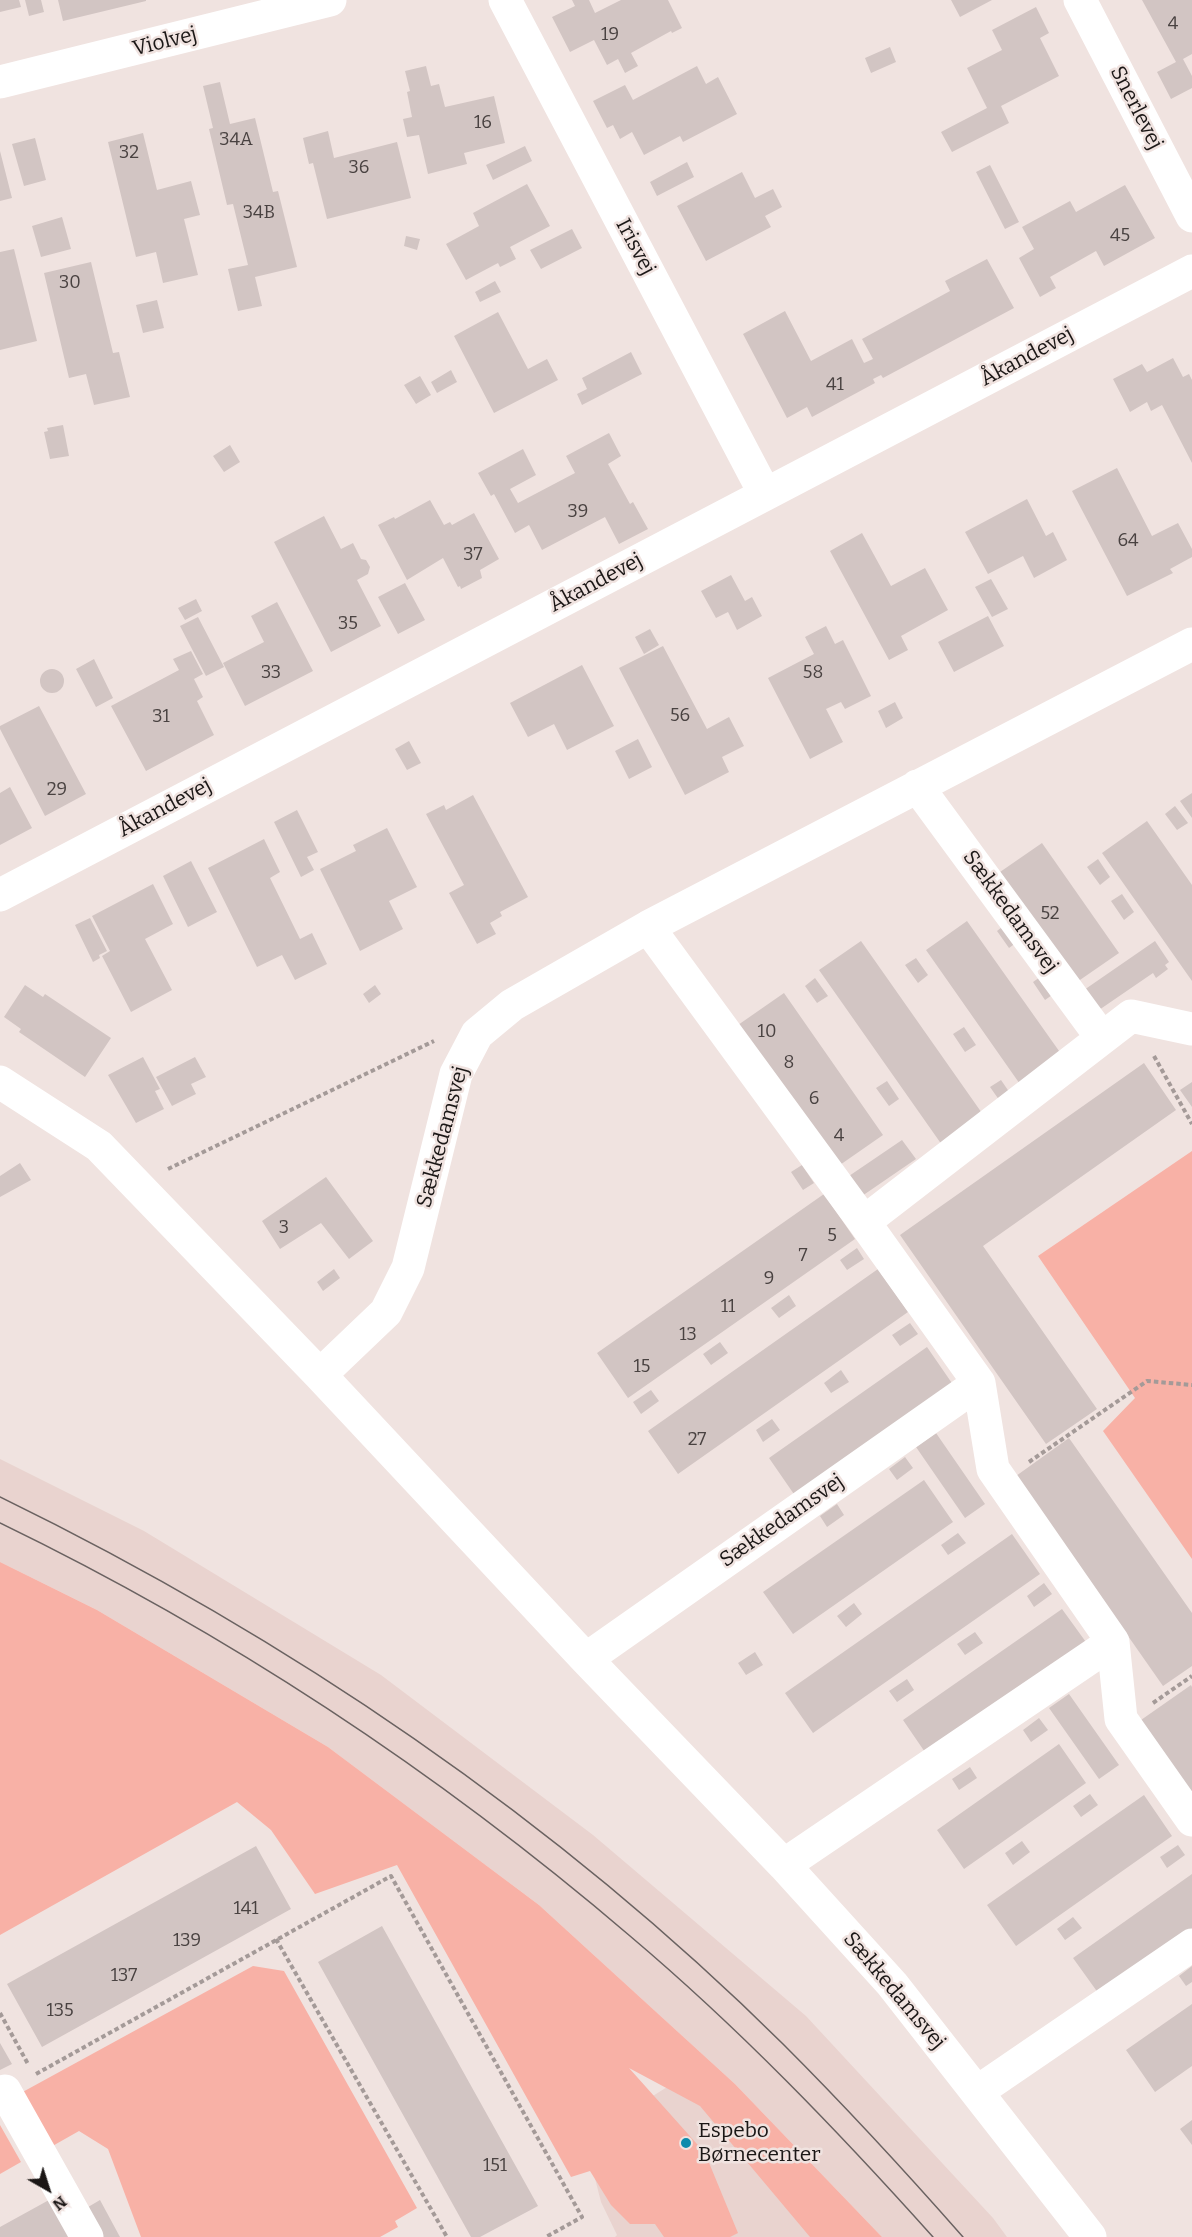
<!DOCTYPE html>
<html>
<head>
<meta charset="utf-8">
<style>
  body { margin:0 }
  #map { position:relative; width:1192px; height:2237px; overflow:hidden; background:#f0e3e0; font-family:Bitter,serif }
  canvas { display:block }
  .north { position:absolute; left:18px; top:2159px; width:60px; height:60px; -webkit-text-stroke:4px #f0e3e0; paint-order:stroke; rotate:141deg; font-size:16px; font-weight:700; line-height:24px; text-align:center; color:#1b1716 }
  .north::after { content:''; display:block; margin:auto; width:21px; height:27px; background:#1b1716; clip-path:polygon(50% 0,100% 100%,50% 72%,0 100%) }
</style>
</head>
<body>
<div id="map">
<canvas width="1192" height="2237"></canvas>
<div class="north">N</div>
</div>
<script>
const c = document.querySelector('canvas').getContext('2d');
c.lineJoin = 'round';
function fill(path, color) { c.fillStyle = color; c.fill(path, 'evenodd'); }
function trace(path, color, width, dash) { c.strokeStyle = color; c.lineWidth = width; c.lineCap = dash ? 'butt' : 'round'; c.setLineDash(dash || []); c.stroke(path); }
function write(font, color, halo, rows, align = 'center') {
  c.font = font + ' Bitter,serif'; c.lineWidth = 5; c.setLineDash([]); c.textBaseline = 'middle'; c.strokeStyle = halo; c.fillStyle = color; for (const [text, x, y, turn = 0] of rows) {
    c.save(); c.translate(x, y); c.rotate((+turn || 0) * Math.PI / 180); c.textAlign = isNaN(turn) ? turn : align; if (halo) c.strokeText(text, 0, 0); c.fillText(text, 0, 0); c.restore();
  }
}
fill(new Path2D(`
  M0,1459L144,1531L381,1675L593,1835L806,2016L993,2218L1007,2237H882L735,2084L539,1905L328,1747L97,1610L0,1562Z
  M699,2067L868,2237H615L617,2235L601,2202L590,2159L605,2126Z`), '#e9d3cf');
fill(new Path2D(`
  M1192,1151V1559L1103,1431L1135,1398L1038,1256Z
  M0,1562L97,1610L328,1747L539,1905L735,2084L882,2237H810L700,2106L629,2068L705,2153L738,2233L730,2237H664L655,2224H630L611,2205L590,2171L571,2177L397,1865L315,1894L271,1830L237,1802L0,1935Z
  M253,1966L284,1971L417,2208L395,2221L398,2227L380,2237H141L108,2149L79,2131L49,2148L19,2094Z
  M0,2125L21,2162L0,2174Z`), '#f8b1a6');
fill(new Path2D(`
  M0,0H19L21,7L0,12Z
  M25,0H41L44,12L29,16Z
  M58,0H146V1L63,21Z
  M572,0H589L595,13L621,0H668L682,28L672,33L671,31L631,53L638,66L625,73L618,59L607,65L594,40L570,52L552,17L575,6Z
  M951,0H992L960,17Z
  M1142,0H1192V54L1183,59L1192,76V88L1171,99L1157,72L1176,62Z
  M1036,7L1049,33L1040,38L1059,76L1001,106L1009,123L952,152L941,132L987,108L967,68L1002,50L992,30Z
  M890,47L896,62L871,73L865,58Z
  M426,66L431,86L439,84L445,107L494,96L505,143L464,153L467,164L428,174L419,135L407,137L403,119L412,117L407,92L410,91L405,71Z
  M697,66L706,84L718,77L737,114L683,142L680,136L644,155L632,132L620,139L613,125L607,128L593,101L625,85L633,100Z
  M220,82L230,124L255,118L273,192L278,191L297,267L255,277L262,306L238,311L228,269L248,265L233,204L227,205L209,129L213,128L203,86Z
  M328,131L334,158L397,142L411,198L327,219L313,163L309,164L303,138Z
  M143,133L157,190L191,181L200,215L184,219L198,275L163,283L156,252L136,257L108,142Z
  M35,138L46,180L24,186L12,144Z
  M525,146L532,161L493,180L486,165Z
  M0,151L12,198L0,201Z
  M687,162L694,177L657,196L650,182Z
  M990,165L1019,222L1005,229L976,172Z
  M742,172L755,198L773,189L782,207L765,216L771,227L706,261L677,206Z
  M527,184L550,226L510,247L516,259L500,267L498,263L466,280L446,244L479,226L473,213Z
  M1125,185L1155,238L1104,266L1096,251L1050,277L1056,288L1040,297L1019,258L1034,249L1022,227L1070,201L1076,212Z
  M62,217L71,249L41,257L32,226Z
  M572,229L582,248L541,269L530,250Z
  M406,236L420,239L417,250L404,246Z
  M14,249L37,341L0,350V252Z
  M987,259L1014,308L883,378L881,375L873,379L875,383L812,417L807,407L787,418L743,334L785,311L811,361L852,339L864,363L873,359L862,339L950,291L945,281Z
  M91,262L113,353L119,352L130,397L94,405L86,374L69,378L44,273Z
  M495,281L501,292L480,302L475,292Z
  M157,300L164,328L143,333L136,305Z
  M498,312L528,369L547,359L558,380L494,413L454,336Z
  M631,352L642,374L582,405L577,394L587,389L582,378Z
  M1173,358L1183,377L1189,374L1192,380V463L1162,405L1151,411L1147,402L1130,412L1113,379L1142,364L1147,372Z
  M451,370L457,382L437,393L431,382Z
  M420,376L431,395L416,404L404,385Z
  M63,425L69,456L50,459L44,432L48,431L47,428Z
  M609,433L621,456L608,464L630,504L633,502L648,529L619,544L605,517L542,550L529,525L515,533L494,494L491,496L478,473L523,449L536,475L510,489L518,503L575,473L566,456Z
  M230,445L240,462L224,472L213,456Z
  M1117,468L1152,536L1178,523L1192,549V557L1170,569L1173,573L1127,596L1072,491Z
  M1027,499L1046,536L1053,532L1067,560L1034,578L1023,556L988,574L965,532Z
  M430,500L444,525L450,522L452,525L474,513L499,559L480,570L482,578L461,589L460,586L458,587L443,558L407,580L378,525L394,517L395,519Z
  M324,516L341,549L353,543L361,559L366,560L370,567L368,574L357,580L381,626L331,652L274,542Z
  M862,533L891,586L925,568L948,610L901,636L908,650L889,660L830,551Z
  M731,575L745,601L752,597L762,616L737,630L728,612L716,618L701,591Z
  M991,579L1008,609L992,617L975,587Z
  M405,583L425,620L398,634L378,597Z
  M196,599L202,611L185,620L178,608Z
  M277,602L313,671L245,706L223,663L264,642L251,616Z
  M988,616L1004,646L954,672L938,642Z
  M198,617L224,667L206,676L180,626Z
  M826,626L835,644L843,640L871,696L845,709L841,702L826,709L843,742L810,759L768,678L814,654L805,637Z
  M650,629L659,645L644,654L635,637Z
  M663,646L707,729L729,717L744,746L722,757L729,772L685,795L619,668Z
  M191,651L203,674L194,679L203,697L197,701L214,735L146,771L111,706L179,670L173,659Z
  M94,659L113,698L96,707L76,669Z
  M582,665L614,726L567,750L554,724L528,737L510,703Z
  M40 681a12 12 0 1 1 24 0a12 12 0 1 1-24 0Z
  M895,702L903,718L886,728L878,711Z
  M39,706L86,794L45,816L0,729V726Z
  M638,739L652,767L629,779L615,751Z
  M409,741L421,763L407,770L395,749Z
  M10,787L32,828L0,845V793Z
  M1192,793V818L1180,801Z
  M473,795L528,897L500,912L502,916L490,923L496,934L477,944L449,893L464,885L426,814L444,805L446,810Z
  M1175,806L1188,823L1177,830L1165,814Z
  M297,810L318,852L307,857L314,870L301,877L274,822Z
  M1147,821L1192,885V981L1102,853Z
  M387,828L417,887L389,901L403,929L360,951L320,869L356,851L353,845Z
  M264,839L280,872L270,878L300,939L312,933L327,964L295,980L282,955L257,967L208,868Z
  M1042,843L1119,953L1077,982L1000,872Z
  M1098,859L1110,877L1100,885L1087,867Z
  M191,861L217,912L188,927L163,876Z
  M153,884L173,924L145,939L172,990L131,1012L102,956L110,951L92,916Z
  M1122,894L1134,912L1124,920L1111,901Z
  M90,918L107,951L99,955L100,958L93,962L75,925Z
  M967,921L1064,1058L1022,1087L926,950Z
  M1007,923L1020,940L1009,948L997,931Z
  M861,941L984,1116L942,1145L819,970Z
  M1155,941L1169,962L1165,965L1168,969L1156,978L1153,973L1099,1010L1084,990Z
  M916,958L928,975L918,983L905,965Z
  M1043,975L1055,993L1045,1000L1033,982Z
  M815,978L828,996L817,1003L805,986Z
  M25,985L43,997L45,994L111,1038L85,1077L19,1032L21,1029L4,1017Z
  M375,985L381,994L369,1003L363,994Z
  M784,993L883,1135L837,1167L738,1025Z
  M964,1027L976,1045L965,1052L953,1034Z
  M143,1057L160,1089L155,1091L164,1109L136,1123L108,1075Z
  M195,1057L206,1077L191,1084L196,1094L172,1106L156,1077Z
  M1144,1063L1176,1110L983,1246L1097,1409L1046,1444L900,1235Z
  M1001,1080L1012,1096L1002,1104L990,1087Z
  M887,1081L899,1099L889,1106L876,1088Z
  M1192,1082V1107L1180,1090Z
  M902,1140L916,1159L862,1196L849,1176Z
  M20,1163L31,1180L0,1197V1176Z
  M802,1165L814,1183L803,1190L791,1172Z
  M326,1177L373,1241L349,1259L321,1223L280,1249L262,1221Z
  M824,1194L855,1239L628,1398L597,1353Z
  M857,1248L864,1259L847,1270L840,1260Z
  M334,1269L340,1278L323,1291L317,1282Z
  M878,1269L908,1312L678,1474L648,1431Z
  M789,1295L796,1306L779,1318L771,1308Z
  M910,1323L918,1334L900,1346L892,1335Z
  M720,1342L728,1353L711,1365L703,1354Z
  M927,1347L956,1389L798,1500L769,1458Z
  M841,1370L849,1382L831,1393L824,1383Z
  M651,1390L659,1401L641,1414L633,1402Z
  M772,1419L780,1430L763,1442L756,1430Z
  M936,1433L985,1504L965,1518L916,1447Z
  M1069,1438L1192,1613V1666L1163,1686L1016,1476Z
  M905,1457L913,1468L897,1480L889,1469Z
  M924,1480L953,1522L793,1634L763,1592Z
  M837,1504L844,1515L827,1527L820,1516Z
  M958,1533L966,1543L948,1555L941,1545Z
  M1012,1534L1040,1574L813,1733L785,1693Z
  M1044,1583L1052,1594L1034,1607L1027,1596Z
  M854,1603L862,1614L846,1627L837,1616Z
  M1062,1609L1091,1649L931,1761L903,1720Z
  M975,1632L983,1643L965,1655L957,1644Z
  M755,1652L763,1665L746,1675L738,1663Z
  M907,1679L914,1690L897,1702L889,1691Z
  M1191,1685L1192,1687V1793L1141,1720Z
  M1069,1694L1119,1765L1099,1779L1049,1708Z
  M1039,1718L1048,1730L1031,1742L1023,1730Z
  M1059,1744L1086,1783L964,1869L937,1830Z
  M970,1767L977,1778L959,1790L952,1779Z
  M1090,1794L1098,1805L1081,1817L1073,1806Z
  M1144,1795L1172,1836L1016,1946L987,1905Z
  M1022,1841L1030,1852L1013,1865L1005,1853Z
  M1178,1845L1185,1855L1167,1868L1160,1857Z
  M256,1846L291,1909L42,2047L7,1984Z
  M1192,1874V1933L1101,1997L1073,1958Z
  M1073,1917L1082,1928L1065,1940L1057,1929Z
  M382,1926L538,2206L480,2237H471L318,1962Z
  M1192,1966V1982L1186,1986L1179,1976Z
  M1192,2004V2066L1155,2092L1126,2050Z
  M0,2043L12,2064L0,2070Z
  M1192,2120V2145L1180,2129Z
  M49,2200L70,2237H0V2227Z
  M100,2200L120,2237H98L83,2210Z`), '#d2c5c3');
trace(new Path2D(`
  M1154,1056L1192,1124
  M168,1169L434,1041
  M1029,1462L1147,1381L1192,1385
  M1153,1703L1192,1676
  M276,1939L447,2237
  M0,2013L28,2064
  M36,2074L391,1876L582,2217L546,2237`), '#a49a98', 4, [4.5, 3]);
trace(new Path2D(`
  M505,0L765,494
  M1080,0L1192,216
  M0,82L330,0
  M917,786L1102,1038
  M0,895L1192,271
  M648,927L864,1222L979,1383L993,1469L1113,1642L1121,1719L1192,1820
  M0,1082L99,1146L320,1375L586,1659L784,1865L892,1984L1090,2237
  M864,1222L1131,1016L1192,1029
  M320,1375L386,1312L408,1268L456,1074L477,1034L512,1005L648,927L1192,644
  M586,1659L979,1383
  M784,1865L1113,1642
  M977,2092L1192,1945
  M0,2094L5,2091L87,2237`), '#fff', 33);
trace(new Path2D(`
  M0,1497C287,1637 556,1819 783,2044C845,2106 905,2171 963,2237
  M0,1523C227,1633 438,1772 630,1936C739,2028 838,2131 933,2237`), '#6a6261', 1.5);
for (const [x, y, r, color] of [
  [686,2143,6,"#0c8bac"]
]) { const dot = new Path2D(); dot.arc(x, y, r, 0, 2 * Math.PI); c.fillStyle = color; c.fill(dot); trace(dot, '#f0e3e0', 2); }
write('18px', '#494241', null, [
  ["4",1173,24],
  ["19",610,35],
  ["16",483,123],
  ["34A",236,140],
  ["32",129,153],
  ["36",359,168],
  ["34B",259,213],
  ["45",1120,236],
  ["30",70,283],
  ["41",835,385],
  ["39",578,512],
  ["64",1128,541],
  ["37",473,555],
  ["35",348,624],
  ["33",271,673],
  ["58",813,673],
  ["56",680,716],
  ["31",161,717],
  ["29",57,790],
  ["52",1050,914],
  ["10",767,1032],
  ["8",789,1063],
  ["6",814,1099],
  ["4",839,1136],
  ["3",284,1228],
  ["5",832,1236],
  ["7",803,1256],
  ["9",769,1279],
  ["11",728,1307],
  ["13",688,1335],
  ["15",642,1367],
  ["27",697,1440],
  ["141",246,1909],
  ["139",187,1941],
  ["137",124,1976],
  ["135",60,2011],
  ["151",495,2166]
]);
write('21px', '#1b1716', '#f0e3e0', [
  ["Violvej",165,42,-14],
  ["Snerlevej",1136,108,63],
  ["Irisvej",635,247,62],
  ["Åkandevej",1027,357,-28],
  ["Åkandevej",596,583,-28],
  ["Åkandevej",165,808,-28],
  ["Sækkedamsvej",1010,912,54],
  ["Sækkedamsvej",443,1137,-75],
  ["Sækkedamsvej",782,1521,-35],
  ["Sækkedamsvej",894,1991,50]
]);
write('21px', '#1b1716', '#f0e3e0', [
  ["Espebo",698,2131],
  ["Børnecenter",698,2155]
], 'left');
</script>
</body>
</html>
